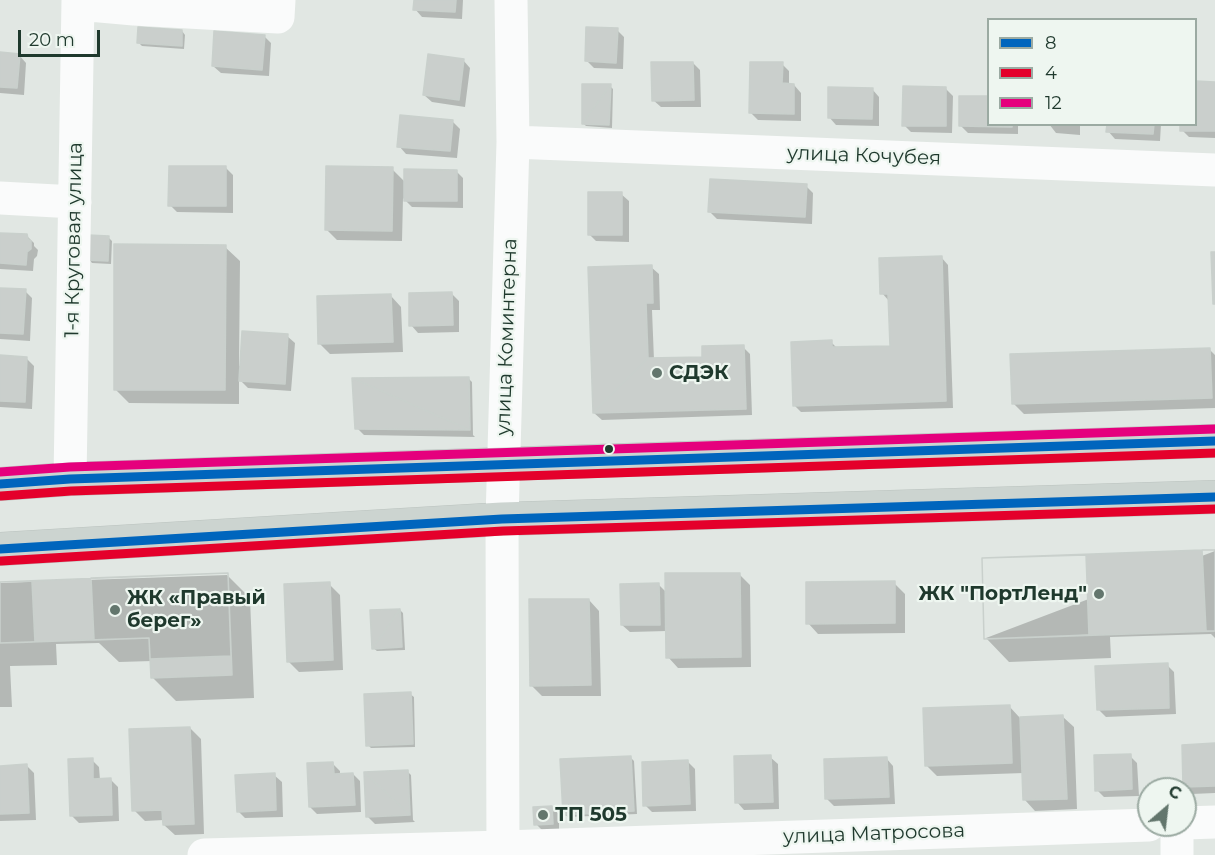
<!DOCTYPE html>
<html>
<head>
<meta charset="utf-8">
<style>
  body { margin:0 }
  #map { position:relative; width:1215px; height:855px; overflow:hidden; background:#e1e7e3; font-family:Montserrat,sans-serif }
  canvas { display:block }
  .legend { position:absolute; left:987px; top:18px; width:210px; height:108px; box-sizing:border-box; background:#eef6f0; border:2px solid #9baaa2; margin:0; padding:8px 10px; list-style:none; font-size:18px; color:#1f392d }
  .legend li { display:flex; align-items:center; gap:12px; height:30px }
  .legend b { width:30px; border:2px solid #9baaa2 }
  .north { position:absolute; left:1137px; top:777px; width:60px; height:60px; box-sizing:border-box; background:#eef6f0; border:2px solid #9baaa2; border-radius:50%; rotate:28deg; font-size:16px; font-weight:700; line-height:24px; text-align:center; color:#1f392d }
  .north::after { content:''; display:block; margin:auto; width:21px; height:27px; background:#63766d; clip-path:polygon(50% 0,100% 100%,50% 72%,0 100%) }
  .scale { position:absolute; left:18px; top:30px; width:82px; height:27px; box-sizing:border-box; border:3px solid #1f392d; border-top:0; padding-left:8px; font-size:18px; line-height:21px; white-space:nowrap; color:#1f392d; -webkit-text-stroke:4px #eef6f0; paint-order:stroke }
</style>
</head>
<body>
<div id="map">
<canvas width="1215" height="855"></canvas>
<ul class="legend">
<li><b style="height:8px;background:#0065bd"></b>8</li>
<li><b style="height:8px;background:#e4002b"></b>4</li>
<li><b style="height:8px;background:#e5007d"></b>12</li>
</ul>
<div class="north">С</div>
<div class="scale">20 m</div>
</div>
<script>
const c = document.querySelector('canvas').getContext('2d');
c.lineJoin = 'round';
function fill(path, color) { c.fillStyle = color; c.fill(path, 'evenodd'); }
function trace(path, color, width, dash) { c.strokeStyle = color; c.lineWidth = width; c.lineCap = dash ? 'butt' : 'round'; c.setLineDash(dash || []); c.stroke(path); }
function write(font, color, halo, rows, align = 'center') {
  c.font = font + ' Montserrat,sans-serif'; c.lineWidth = 4.5; c.setLineDash([]); c.textBaseline = 'middle'; c.strokeStyle = halo; c.fillStyle = color; for (const [text, x, y, turn = 0] of rows) {
    c.save(); c.translate(x, y); c.rotate((+turn || 0) * Math.PI / 180); c.textAlign = isNaN(turn) ? turn : align; if (halo) c.strokeText(text, 0, 0); c.fillText(text, 0, 0); c.restore();
  }
}
fill(new Path2D(`
  M415,0H463L462,19L422,17L415,9Z
  M617,30L624,37L623,69L594,68L586,60Z
  M182,31L185,35L184,49L142,46L139,43Z
  M264,36L271,43L269,76L221,73L213,66Z
  M0,54L19,55L26,63L24,95L0,93Z
  M463,60L470,68L465,107L432,102L424,95Z
  M693,63L700,70L701,107H661L653,100Z
  M782,64L789,71V85H794L801,93V121L758,120L751,113Z
  M1196,83H1215V138L1189,137L1182,130L1196,124Z
  M610,86L613,89L612,128L586,126L583,123Z
  M872,89L879,97V126L836,125L829,117Z
  M946,89L953,96L952,133L911,132L904,125Z
  M961,97H988V124H1018V134L968,133L961,126Z
  M452,121L460,129L457,158L406,154L399,146Z
  M1049,124H1080V135L1056,133Z
  M1108,124H1161L1160,141L1115,139L1108,131Z
  M226,168L233,175V213L177,212L170,205Z
  M392,169L405,182L456,171L463,178V208L412,207L403,198L402,241L337,240L327,230Z
  M806,186L813,193L812,224L717,219L710,212Z
  M621,194L629,201V242L596,241L589,234Z
  M0,234L27,236L34,243V246L38,250L37,256L34,259L33,271L0,269Z
  M109,238L112,241L111,264L92,263L89,259Z
  M225,247L240,261L239,366H241L287,336L295,343L291,391L248,388L239,379V404L129,403L115,389Z
  M941,257L948,265L953,408L801,412L794,405L831,342L838,349L891,347L889,301L882,293Z
  M651,267L659,274L660,310H652L654,360L703,358L743,347L750,354L752,415L602,420L594,413Z
  M0,289L25,291L32,298L30,341L0,339Z
  M452,294L459,301V332L418,333L411,325Z
  M391,296L401,307L403,352L330,354L319,343Z
  M1210,350L1215,355V408L1024,414L1013,403Z
  M0,357L27,359L34,366L32,409L0,407Z
  M469,379L472,382L473,435L475,437L364,435L357,428Z
  M1215,551V638L1211,634L1110,637L1111,658L1009,662L986,638Z
  M739,574L750,585L751,667L678,668L668,657L667,631L630,632L622,625L659,585L667,593Z
  M227,575L250,598L254,698L176,701L152,677V661L119,662L99,643L56,644L57,665L10,666L12,707H0V583Z
  M894,583L905,594V633L818,634L808,623Z
  M329,584L340,595L343,670L299,672L288,661Z
  M589,600L599,611L601,696H542L531,685Z
  M400,610L403,613L405,650L377,651L373,648Z
  M1167,665L1174,672L1176,714L1106,717L1099,710Z
  M410,694L414,697L415,747L371,748L368,745Z
  M1009,706L1020,718L1063,717L1074,727L1077,809L1035,811L1025,800L1024,773L937,776L926,765Z
  M190,728L201,739L204,834L175,835L164,825V820L145,821L134,810Z
  M1215,745V793L1192,794L1185,786Z
  M1130,756L1137,763L1139,796L1104,797L1097,790Z
  M630,757L634,761L637,814L568,817L564,814Z
  M770,757L778,764L779,809L744,810L737,802Z
  M886,758L893,766L895,804L834,806L827,799Z
  M92,760L99,767L100,780H111L118,787L119,821L79,823L72,816Z
  M687,761L695,769L696,811L652,812L645,805Z
  M333,764L340,771V775L353,774L360,781L361,812L317,814L310,807Z
  M27,766L34,773L36,820L0,821V767Z
  M408,772L411,775L413,820L415,822L375,824L367,816Z
  M274,775L282,782L283,817L245,818L238,811Z
  M551,807L559,814V830L543,831L536,824Z`), '#0003');
const building = new Path2D(`
  M414,0H456L455,12L413,10Z
  M138,27L182,30V46L137,43Z
  M586,27L618,28L616,63L585,61Z
  M214,31L265,35L262,70L212,66Z
  M0,52L20,54L17,88L0,87Z
  M428,54L464,59L459,100L423,95Z
  M651,62H693L694,100L652,101Z
  M750,62H783L782,83L794,84V114L749,113Z
  M1196,81L1215,82V131H1180V124H1196Z
  M582,84H611L582,124Z
  M611,84L609,125L582,124Z
  M903,86L946,87V126H902Z
  M828,87L873,88L872,119L828,118Z
  M959,96H988V124H1012V127L959,126Z
  M400,115L453,120L450,151L397,147Z
  M1107,124H1154L1153,134L1106,132Z
  M169,166H226V206H168Z
  M326,166L393,167L392,231L325,230Z
  M404,169L457,170V201H404Z
  M710,179L807,184L805,217L708,212Z
  M588,192H622V235H588Z
  M0,233L27,234L28,239L31,241V249L27,252L26,265L0,263Z
  M88,235L109,236L108,261L87,260Z
  M114,244L226,245L225,390H114Z
  M1211,252H1215V304H1213Z
  M942,256L946,401L793,406L791,342L832,340V347L890,346L888,294H880L879,258Z
  M652,265L653,303H646L648,358L593,413L588,267Z
  M0,288L26,289L23,334L0,333Z
  M452,292L453,325L409,326V293Z
  M391,294L393,342L318,344L317,296Z
  M242,331L288,334L285,384L239,381Z
  M744,345L746,409L593,413L648,358L702,357V346Z
  M1210,348L1212,398L1012,404L1010,354Z
  M0,355L27,357L25,402L0,401Z
  M469,377L470,430L352,378Z
  M352,378L470,430L355,429Z
  M1202,550H1215V631H1206Z
  M1202,550H1215V631L984,639L982,558Z
  M1086,555L1089,635L984,639L982,558Z
  M228,573L232,675L151,678L149,638L94,640L91,578Z
  M228,573L231,656L150,659L149,638L0,643V582Z
  M665,573H740L741,657L666,658Z
  M32,581L35,642L0,643V582Z
  M895,581V623L806,624V582Z
  M330,582L333,660L287,662L284,584Z
  M659,583L660,625H621L620,584Z
  M529,599H589L591,685L530,686Z
  M400,609L372,649L370,610Z
  M400,609L402,647L372,649Z
  M1168,663L1169,708L1097,710L1095,666Z
  M411,692L413,744L366,746L364,694Z
  M1010,705L1012,763L925,766L923,708Z
  M1063,715L1067,799L1023,800L1020,717Z
  M190,727L194,824L163,825L162,810L132,811L129,729Z
  M1215,743V786L1183,787L1182,745Z
  M1131,754L1132,789L1095,791L1094,755Z
  M771,755L773,802L735,803L734,756Z
  M631,756L634,811L563,815L560,759Z
  M887,757L889,797L825,799L824,759Z
  M93,758V779L111,778L112,815L70,816L68,759Z
  M688,760L690,804L643,806L642,762Z
  M333,762L334,774L353,773L355,805L309,807L307,763Z
  M27,764L29,813L0,814V766Z
  M408,770L410,815L364,772Z
  M364,772L410,815L366,817Z
  M275,773L276,810L237,812L235,775Z
  M552,806L553,824L534,825L533,807Z`);
fill(building, '#cacfcc');
trace(building, '#c9d0cc', 1.5);
const major = new Path2D(`
  M0,484L70,479L563,462L1215,441
  M0,549L502,519L1215,497`);
trace(major, '#bbc3bf', 34);
trace(new Path2D(`
  M78,4L134,9L278,17L279,0
  M513,142L1215,170
  M0,198L75,202
  M70,479L78,0
  M1185,823L1215,822
  M1177,825V855
  M204,855L504,847L1149,825
  M503,855L502,519L513,142L511,0`), '#fafbfb', 33);
trace(major, '#ccd4d0', 33);
trace(new Path2D(`
  M0,484L70,479L1215,441
  M0,549L502,519L1215,497`), '#0065bd', 9);
trace(new Path2D(`
  M1,496L71,491L1215,453
  M1,561L503,531L1215,509`), '#e4002b', 9);
trace(new Path2D(`
  M0,472L70,467L1215,429`), '#e5007d', 9);
for (const [x, y, r, color] of [
  [657,373,6,"#63766d"],
  [609,449,5,"#1f392d"],
  [1099,594,6,"#63766d"],
  [115,610,6,"#63766d"],
  [543,815,6,"#63766d"]
]) { const dot = new Path2D(); dot.arc(x, y, r, 0, 2 * Math.PI); c.fillStyle = color; c.fill(dot); trace(dot, '#eef6f0', 2); }
write('20px', '#1f392d', '#eef6f0', [
  ["улица Кочубея",864,156,2],
  ["1-я Круговая улица",74,240,-89],
  ["улица Коминтерна",507,337,-88],
  ["улица Матросова",874,834,-2]
]);
write('bold 20px', '#1f392d', '#eef6f0', [
  ["СДЭК",669,373],
  ["ЖК \"ПортЛенд\"",1087,594,"right"],
  ["ЖК «Правый",127,598],
  ["берег»",127,621],
  ["ТП 505",555,815]
], 'left');
</script>
</body>
</html>
